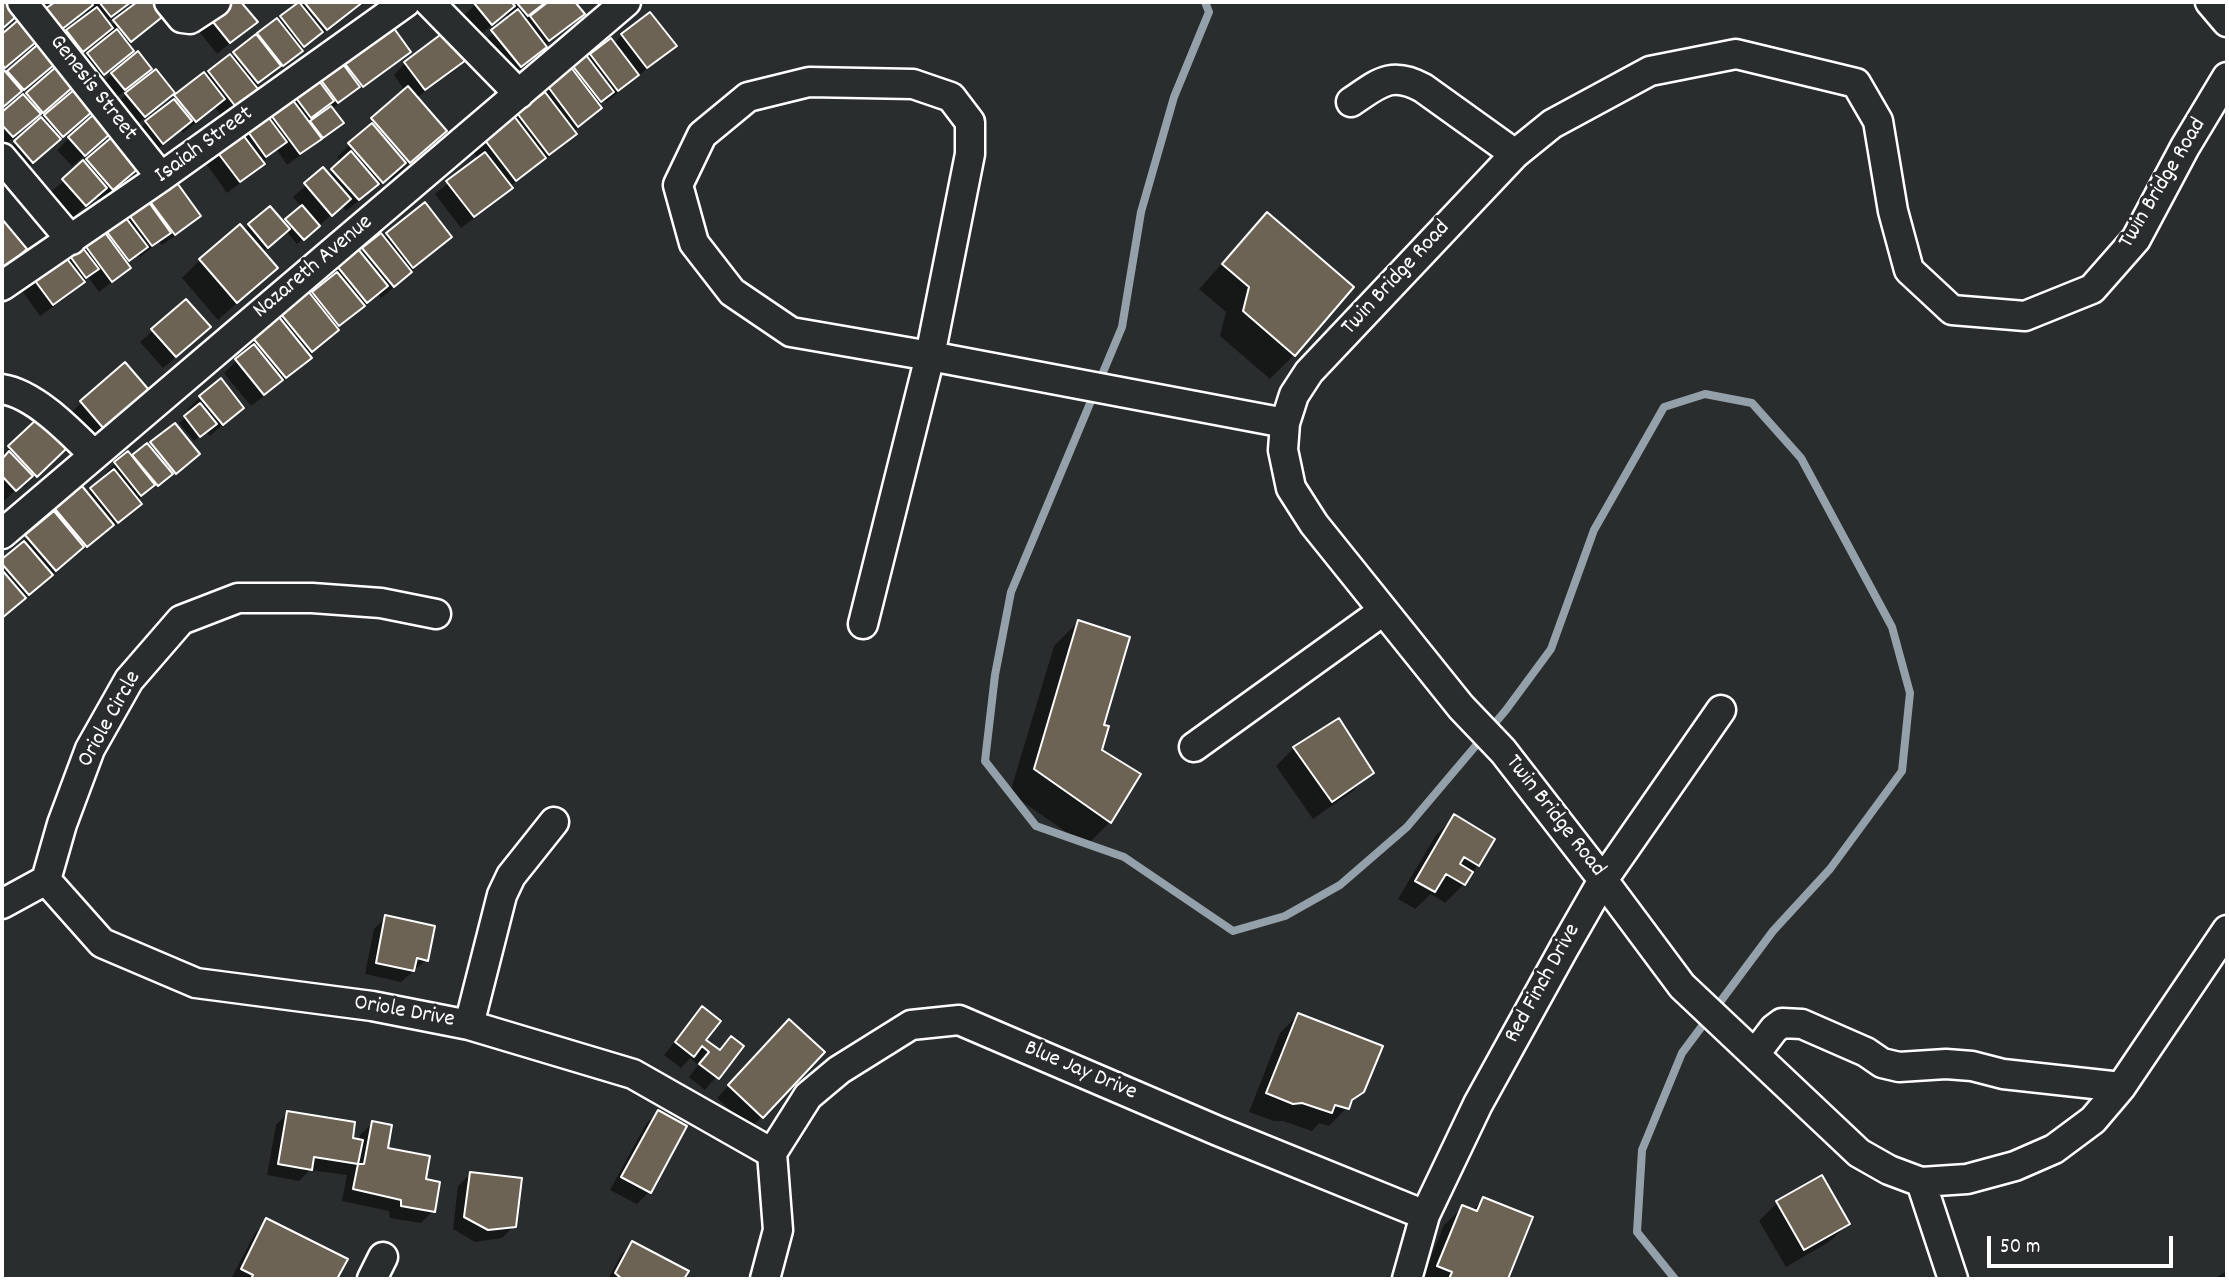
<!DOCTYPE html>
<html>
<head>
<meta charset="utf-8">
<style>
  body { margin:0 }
  #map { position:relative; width:2229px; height:1281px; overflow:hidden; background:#2a2d2e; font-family:Dekko,sans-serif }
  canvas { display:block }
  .frame { position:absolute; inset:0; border:4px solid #fff; pointer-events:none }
  .scale { position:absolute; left:1987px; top:1236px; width:186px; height:32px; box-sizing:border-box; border:4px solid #fff; border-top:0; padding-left:9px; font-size:21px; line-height:24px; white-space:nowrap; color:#fff; -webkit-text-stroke:5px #2a2d2e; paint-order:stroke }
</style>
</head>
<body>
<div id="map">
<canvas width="2229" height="1281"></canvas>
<div class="frame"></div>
<div class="scale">50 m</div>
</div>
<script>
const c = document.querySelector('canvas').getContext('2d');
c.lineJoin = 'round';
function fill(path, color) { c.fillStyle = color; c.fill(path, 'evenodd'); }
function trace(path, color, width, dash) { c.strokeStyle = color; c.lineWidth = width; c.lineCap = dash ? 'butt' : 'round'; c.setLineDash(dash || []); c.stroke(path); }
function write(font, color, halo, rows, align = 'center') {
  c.font = font + ' Dekko,sans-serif'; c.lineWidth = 6; c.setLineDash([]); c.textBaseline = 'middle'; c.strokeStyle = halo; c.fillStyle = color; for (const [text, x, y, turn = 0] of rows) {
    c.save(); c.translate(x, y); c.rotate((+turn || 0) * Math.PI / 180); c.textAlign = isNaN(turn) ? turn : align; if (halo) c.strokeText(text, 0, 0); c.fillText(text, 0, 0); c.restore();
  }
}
fill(new Path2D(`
  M15,2H50L26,21L27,49L2,70L6,75L43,43L45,72L2,108V36L24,17Z
  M58,2H89L92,6L97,2H131L106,22L110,26L140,2H154L164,14L127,46L132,51L120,63L91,86L76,66L107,39L103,35L70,62L56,44L88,16L85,11L49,41L46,11Z
  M231,2H239L255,22L217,54L198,30Z
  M300,2H366L313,40L270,77L269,75L254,87L256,89L244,101L223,118L215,107L183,133L181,130L150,155L134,134L175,96L229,56L231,58Z
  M478,2H573L582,14L508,78L481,44L509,19L505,14L479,36L463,16Z
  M622,35L674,46L625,87L606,102L604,100L598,106L600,108L573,132L575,134L563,146L510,186L511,188L499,200L461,228L435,194L478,159L473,152L485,140L537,100L535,98L547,86L573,66L614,44Z
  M409,51L397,63L331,109L336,129L287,165L277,150L262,162L251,175L227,193L205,162L340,57Z
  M471,55L459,67L416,98L445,131L391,180L389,177L346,211L342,206L297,244L286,231L262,253L276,268L218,320L182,278L200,260L249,226L283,224L302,207L293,197L323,170L327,175L342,162L337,157L356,139L354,137L405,91L394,75L405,63Z
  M64,63L67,92L2,147V115Z
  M150,69L112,101L100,86L112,74Z
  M173,93L132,128L115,106L126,94Z
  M45,116L86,117L20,173L3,154Z
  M119,133L132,174L100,201L96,196L73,217L51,192Z
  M69,138L104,139L72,166L57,150Z
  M150,201L199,215L187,227L162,245L159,242L140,257L138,255L126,265L128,268L116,279L99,292L88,277L71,294L40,316L22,291L34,279L63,258L105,236Z
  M424,205L450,237L398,284L381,298L378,294L336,329L308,356L309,358L297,370L251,406L224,373L244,354L241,351L281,314L310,296L328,281L326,280L338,268L383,239Z
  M1267,214L1294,355L1270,379L1220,336L1226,312L1199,289Z
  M186,301L197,339L163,368L140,342Z
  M125,364L135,401L91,439L69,414Z
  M200,397L242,408L210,436L206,431L194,441L179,423L191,413L188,409Z
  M37,421L63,449L24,487L21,485L3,502L2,455Z
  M151,444L198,454L163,484L161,483L137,500L140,504L128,515L74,557L73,556L2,617V562L56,510L86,494L106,478L104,475L116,463L131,458Z
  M1078,622L1102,726L1100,751L1110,822L1086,846L1010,793L1054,646Z
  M1294,748L1371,773L1353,791L1313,819L1276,766Z
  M1455,817L1478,865L1464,884L1445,903L1431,894L1415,909L1398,899L1436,835Z
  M386,917L426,960L401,982L365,974L374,929Z
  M702,1008L704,1040L718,1051L731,1038L742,1046L705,1090L689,1077L698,1065L690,1058L681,1068L664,1055Z
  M1298,1015L1363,1091L1329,1126L1319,1123L1312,1131L1283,1121H1274L1249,1112L1280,1033Z
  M778,1033L762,1117L750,1128L717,1098Z
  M658,1112L685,1126L649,1192L637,1204L610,1190L646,1124Z
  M288,1113L359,1141L360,1135L373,1123L386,1150L424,1181L433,1211L421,1223L390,1218L389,1211L342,1201L347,1175L310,1170L299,1181L267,1175L276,1125Z
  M470,1174L514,1226L502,1238L475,1242L453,1229L458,1186Z
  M1821,1178L1848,1224L1829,1242L1786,1267L1759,1221L1777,1203Z
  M1483,1199L1531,1218L1506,1279H1422L1444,1225L1463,1207L1472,1211Z
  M267,1221L345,1260L335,1279H231L255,1233Z
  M633,1243L687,1271L682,1279H608L621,1255Z
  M2227,1271V1279H2214Z`), '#0007');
trace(new Path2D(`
  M1205,2L1209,12L1174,97L1141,212L1122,327L1011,592L995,675L985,761L1036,826L1124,857L1233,931L1285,916L1340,885L1407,827L1506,710L1551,649L1594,530L1664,407L1705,394L1752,403L1801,458L1892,627L1910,693L1902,771L1830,869L1773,931L1682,1053L1642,1150L1637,1232L1675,1279`), '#95a1aa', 8);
const building = new Path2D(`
  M2,2H6L18,15L2,29Z
  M55,2H91L93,5L61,30L45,9Z
  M99,2H131L111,17Z
  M137,2H156L166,14L131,42L113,20Z
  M228,2H241L258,22L230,43L209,17Z
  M299,2L323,32L304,47L280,16Z
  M304,2H363L327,30Z
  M511,2L515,6L492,25L474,3Z
  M516,2H546L528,16Z
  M548,2H575L585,14L549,41L530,16Z
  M97,7L113,28L83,52L66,30Z
  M518,9L547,47L521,67L491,30Z
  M650,12L677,46L647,68L621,34Z
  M23,16L42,37L5,68L2,64V34Z
  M277,18L303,51L283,66L257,33Z
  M388,20L411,52L363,87L339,56Z
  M452,26L473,55L425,90L404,62Z
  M117,29L134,51L104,75L87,53Z
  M256,34L281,66L258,83L233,52Z
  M611,38L639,75L618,91L590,54Z
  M43,40L60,60L24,90L7,71Z
  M138,51L152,69L125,90L111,73Z
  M230,54L258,89L236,107L208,71Z
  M586,55L614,92L601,102L572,65Z
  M64,60L81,80L43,113L26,93Z
  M340,60L360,87L338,103L318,76Z
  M570,66L602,108L578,127L546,84Z
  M156,69L175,93L145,117L125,93Z
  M4,70L22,91L2,108V72Z
  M204,72L225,99L196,122L174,95Z
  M313,73L334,101L311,118L290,90Z
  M81,84L100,105L63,137L44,115Z
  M408,86L447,131L410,163L371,118Z
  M545,92L577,134L549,155L517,113Z
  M23,94L41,114L13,137L2,125V112Z
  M289,95L322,139L300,154L268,111Z
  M174,99L192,121L163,144L145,121Z
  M331,106L344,123L323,138L310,121Z
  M101,108L118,127L85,156L68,137Z
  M266,114L287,142L266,157L246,129Z
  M514,116L546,158L516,181L484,139Z
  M41,117L61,139L33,163L14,141Z
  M372,123L406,163L383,183L348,143Z
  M119,131L146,162L113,190L86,159Z
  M240,131L265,164L240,182L215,149Z
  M351,151L379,184L359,200L331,169Z
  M485,152L513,188L474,217L446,181Z
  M83,160L107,188L86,206L62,179Z
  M323,167L351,199L332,216L304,183Z
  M175,180L201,216L175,235L149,200Z
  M148,201L171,233L152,246L129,215Z
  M425,202L452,237L413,268L386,233Z
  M302,205L320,226L304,240L285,219Z
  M270,206L290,229L268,248L248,224Z
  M1267,212L1354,287L1295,356L1243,311L1249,287L1222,264Z
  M126,218L148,247L129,261L107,232Z
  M2,219L27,249L2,270Z
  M240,224L278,268L237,303L199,259Z
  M103,230L131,268L112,282L84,244Z
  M381,233L412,272L394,287L362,248Z
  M79,243L99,269L86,278L67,252Z
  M358,249L388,286L367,303L337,266Z
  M64,255L85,282L53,305L33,278Z
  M337,272L365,306L339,326L312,292Z
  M308,291L339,330L312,352L280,313Z
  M186,299L211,327L176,357L151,329Z
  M279,317L312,358L286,378L252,337Z
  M254,344L283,380L264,395L235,359Z
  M125,362L149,390L104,429L80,401Z
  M221,378L244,408L223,425L199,396Z
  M200,403L217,424L200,437L184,416Z
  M37,419L66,449L37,477L8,446Z
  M175,423L200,454L176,474L150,442Z
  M147,443L173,474L158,486L132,455Z
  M9,451L33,476L16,491L2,476V459Z
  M128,451L155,485L141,496L114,462Z
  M114,469L142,504L118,523L90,488Z
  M82,486L114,525L87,547L55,509Z
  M54,511L84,547L56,571L25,535Z
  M24,541L53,575L29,595L2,564V559Z
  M2,570L26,598L2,618Z
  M1078,620L1130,637L1104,725L1109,726L1102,750L1141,774L1111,823L1034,769Z
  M1339,718L1374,773L1332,802L1293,747Z
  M1454,814L1495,839L1479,866L1464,857L1460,864L1473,872L1465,885L1446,874L1435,892L1415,881Z
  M385,915L435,926L428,961L417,958L414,971L376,963Z
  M702,1006L721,1021L706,1040L720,1050L731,1036L744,1046L719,1079L699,1064L709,1052L702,1046L694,1057L675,1042Z
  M1298,1013L1383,1046L1364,1092L1352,1100L1349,1109L1335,1105L1332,1113L1302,1103L1293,1104L1266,1093Z
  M789,1019L825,1052L763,1118L728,1085Z
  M658,1110L687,1126L651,1193L621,1177Z
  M287,1111L355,1122L353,1138L363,1140L358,1164L314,1157L312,1170L278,1164Z
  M372,1121L392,1125L388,1148L430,1156L426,1179L440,1182L435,1212L401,1206V1200L353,1189L358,1164H364Z
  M470,1172L522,1178L516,1227L488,1230L464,1217Z
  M1822,1175L1850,1224L1804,1250L1776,1201Z
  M1483,1197L1533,1217L1508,1279H1449L1452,1272L1437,1266L1462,1205L1477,1211Z
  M266,1218L348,1259L337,1279H251L253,1275L241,1269Z
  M632,1241L689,1271L684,1279H622L615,1273Z`);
fill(building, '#6c6354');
trace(building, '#fff', 2);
const minor = new Path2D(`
  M22,2L161,177
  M169,2L182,18L190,19L216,2
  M429,2L519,94
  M2210,2L2227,22
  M2227,77L2185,147L2136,239L2092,289L2025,316L1952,310L1909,270L1893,211L1878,121L1856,83L1736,54L1650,71L1552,124L1515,154L1309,372L1294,395L1285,423L1283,450L1291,488L1314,524L1461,707L1503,751L1603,880L1682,986L1859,1153L1889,1170L1921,1182L1967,1179L2015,1166L2054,1149L2093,1120L2121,1087L2227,930
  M1351,102C1378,84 1391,70 1423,88L1515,154
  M2,158L71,240
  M2,286L161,177L406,2
  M2,389C35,394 71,432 94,455
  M2,534L626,2
  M863,624L930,356L791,332L732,292L694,243L678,185L702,135L748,97L809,82L913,84L951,97L970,122V154L930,356L1285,423
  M1194,747L1383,611
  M46,880L102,943L196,983L372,1006L469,1025L633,1074L772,1153
  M46,880L62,824L90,749L129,680L181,620L238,598H312L381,603L436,614
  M2,904L46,880
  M469,1025L502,895L511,876L554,822
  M1755,1054L1774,1029L1782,1023L1802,1024L1866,1052L1882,1063L1899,1067L1946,1064L1972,1066L2003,1074L2121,1087
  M772,1153L808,1096L839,1070L911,1025L959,1020L1218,1131L1425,1215
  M1921,1182L1953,1279
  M372,1279L383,1257
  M765,1279L778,1230L772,1153
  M1407,1279L1425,1215L1478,1104L1563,950L1603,880L1721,710`);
trace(minor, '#fff', 33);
trace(minor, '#2a2d2e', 28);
write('23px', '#fff', '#2a2d2e', [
  ["Genesis Street",92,89,52],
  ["Isaiah Street",205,146,-36],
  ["Twin Bridge Road",2164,184,-59],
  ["Nazareth Avenue",314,268,-40],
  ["Twin Bridge Road",1397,279,-47],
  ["Oriole Circle",111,720,-61],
  ["Twin Bridge Road",1554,817,52],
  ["Red Finch Drive",1544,984,-61],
  ["Oriole Drive",404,1013,10],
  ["Blue Jay Drive",1080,1072,23]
]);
</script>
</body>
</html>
